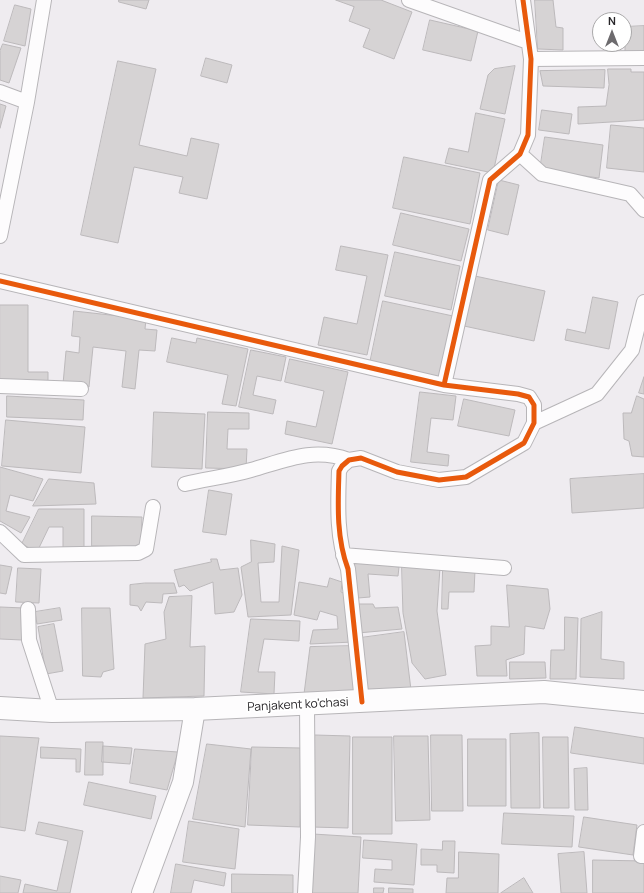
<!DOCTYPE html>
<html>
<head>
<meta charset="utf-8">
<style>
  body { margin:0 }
  #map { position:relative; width:644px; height:893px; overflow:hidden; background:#efecf0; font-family:Manrope,sans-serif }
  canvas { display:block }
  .north { position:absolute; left:592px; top:12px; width:40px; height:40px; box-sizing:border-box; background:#fff; border:1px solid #a9a8a9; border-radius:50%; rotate:0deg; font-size:11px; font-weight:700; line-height:16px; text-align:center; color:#272528 }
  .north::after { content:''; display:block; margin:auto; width:14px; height:18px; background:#6d6b6e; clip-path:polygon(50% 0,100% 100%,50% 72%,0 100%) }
</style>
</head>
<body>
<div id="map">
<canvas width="644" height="893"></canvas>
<div class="north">N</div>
</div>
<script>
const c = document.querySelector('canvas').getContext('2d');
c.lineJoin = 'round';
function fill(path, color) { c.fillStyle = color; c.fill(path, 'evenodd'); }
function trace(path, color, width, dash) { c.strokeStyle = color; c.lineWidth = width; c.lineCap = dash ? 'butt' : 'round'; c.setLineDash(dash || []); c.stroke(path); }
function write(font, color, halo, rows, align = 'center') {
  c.font = font + ' Manrope,sans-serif'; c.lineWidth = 4; c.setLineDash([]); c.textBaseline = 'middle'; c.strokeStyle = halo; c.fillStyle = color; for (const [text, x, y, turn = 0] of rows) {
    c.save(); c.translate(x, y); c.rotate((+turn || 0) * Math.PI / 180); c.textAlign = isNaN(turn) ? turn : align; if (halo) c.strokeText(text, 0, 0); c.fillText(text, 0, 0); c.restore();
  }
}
const building = new Path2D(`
  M119,0H149L146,9L119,2Z
  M336,0H381L412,12L394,59L363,47L370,29L349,21L354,7Z
  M535,0H553L556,27L563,28V50L538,49Z
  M15,5L31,9L25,46L4,41Z
  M430,20L478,31L471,61L423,50Z
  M644,26V52L625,53V27Z
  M3,44L21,48L9,83L0,80V51Z
  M206,58L232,65L227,83L201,76Z
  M118,61L156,69L139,145L187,156L191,138L219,144L207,199L179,193L183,177L134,167L118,243L81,235Z
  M515,66L505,114L480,109L488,75L494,69Z
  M608,69H631V72H644V120L578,124V107L606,106L609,85Z
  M605,70L604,88L543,86L540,71Z
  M0,104L6,106L0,128Z
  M542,110L572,114L569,134L539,130Z
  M476,113L505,119L493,173L445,163L449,148L468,152Z
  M611,125L644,128V172L607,168Z
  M545,137L603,145L599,178L540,170Z
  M404,157L480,173L470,224L393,208Z
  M499,180L519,185L508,235L488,230Z
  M401,213L469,229L461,261L393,245Z
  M341,246L388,255L367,355L318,345L324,317L357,324L367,276L336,270Z
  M395,252L460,266L451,310L385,296Z
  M475,276L545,291L534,341L464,326Z
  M593,297L618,302L609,349L565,340L567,329L585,333Z
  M383,301L453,316L440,377L370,363Z
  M0,305H28V372H48V385H0Z
  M74,311L146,319L145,329L157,330L155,351L139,350L135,389L122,387L126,351L93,347L89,387L63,384L66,351L79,353L80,337L72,336Z
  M172,338L196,343L197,338L248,349L236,406L222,404L228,375L167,362Z
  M251,350L286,357L281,381L257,376L253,395L276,400L273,414L239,407Z
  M290,359L348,372L332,444L285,434L287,421L316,427L324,391L285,382Z
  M644,377V394L639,393Z
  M420,392L456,396L453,420L431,418L427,452L449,455L448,466L411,462Z
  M7,396L84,400L83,420L7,417Z
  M637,396L644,399V457L632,456L629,441L624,439L623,413H631Z
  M464,399L515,410L509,436L458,426Z
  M154,412L205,414L202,469L152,467Z
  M208,412L249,413V429H228L227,449H247L246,469L206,468Z
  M6,420L85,427L81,473L2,466Z
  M0,467L43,479L33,501L10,495L6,511L30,517L21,533L0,521Z
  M644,474V508L572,513L570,479Z
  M49,479L94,483L96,504L33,506Z
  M209,490L232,494L226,535L203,532Z
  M39,509H84V550L63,551V527H49L37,552L22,544Z
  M92,516L142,517L141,547L92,546Z
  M251,540L275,544L274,562L258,563L261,602H279L282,546L299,550L291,615L248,617L241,567L251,562Z
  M211,559H217L220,570L238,568L242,595L234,612L215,614L213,582L190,591L184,585L179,587L174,570L211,562Z
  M353,561L399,567L398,576L368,574L370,597L358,598Z
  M0,565L12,567L6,594L0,593Z
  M402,566L440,568L437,611L446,675L425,679L412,663L403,613Z
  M18,568L41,569L39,603L16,602Z
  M443,569L475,570L474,592H449L448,609H442Z
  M330,578L342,582L341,592L348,595L353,642L310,644L313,630L338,629L337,616L320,611L317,620L294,615L299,582L327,587Z
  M145,583H174L177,593L163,594L162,603L146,602L141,611L138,606L130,605V585Z
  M507,585L548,589L550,609L544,629L525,626L524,654L506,660L507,676H477L475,646L491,645V626L509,627Z
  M192,596L190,647L205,646L204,696L143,698L145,644L166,639L164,612L169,597Z
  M355,604H373L375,608L398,607L402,629L358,633Z
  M0,607L24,608L22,640L0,639Z
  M60,608L62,620L37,624L35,612Z
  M82,608H110L114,669L103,672L101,677L83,676Z
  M602,612L601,659L624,662V679L580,677L581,619Z
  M565,617L578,618L576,679H550L551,650H564Z
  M251,619L300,621L299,641L264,639L258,672H275L274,694L241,692Z
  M54,624L63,671L46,674L38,627Z
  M404,632L411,690L367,695L360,638Z
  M353,646L356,691L304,694L310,647Z
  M510,662H545L546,678L510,679Z
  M575,727L644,738V764L571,753Z
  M539,733L540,808H511L510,734Z
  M315,735L350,736L348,828L312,827Z
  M431,735H462L463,811H432Z
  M0,736L39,738L25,831L0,827Z
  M394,736H428L430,820L396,821Z
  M353,737H392V834H353Z
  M543,737H568L569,808H544Z
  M468,739H506V806H468Z
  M86,742H103V775H85Z
  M207,744L251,749L245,827L193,819Z
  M103,746L132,748L130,764L102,762Z
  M41,747L81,749L80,772H76V759L41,758Z
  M252,747L301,748L300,827L248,825Z
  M135,749L178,752L167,790L130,783Z
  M587,768L588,810H575L574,769Z
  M89,782L156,796L151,819L84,805Z
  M504,813L574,816L572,847L502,844Z
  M584,817L637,825L633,855L579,847Z
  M189,821L239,829L235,869L183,862Z
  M39,822L83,831L70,893H23L25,884L57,891L68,841L36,834Z
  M313,834L361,837L358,893H310Z
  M364,840L417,844L414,885L374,882L375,869L392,870V860L363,858Z
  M443,841H455L454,873L437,872V865H421V849L442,850Z
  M459,852L499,854L498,893H446L447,878H458Z
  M584,852L587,893H561L558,854Z
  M593,860L644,861V893H593Z
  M176,864L226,873L224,886L194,880L191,893H171Z
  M232,874L293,875V893H232Z
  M0,876L21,880L18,893H0Z
  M524,878L533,893H501Z
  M374,888H384L383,893H374Z
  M389,888L413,889V893H389Z`);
fill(building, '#d6d3d4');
trace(building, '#bcb9bb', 1);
const minor = new Path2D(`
  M409,0L528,42
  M531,59L644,58
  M0,92L27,102
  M520,154L542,174L630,194L644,210
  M0,236L27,102L44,0
  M0,281L444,385L490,180L520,154L528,135L531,59L523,0
  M0,386L81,389
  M534,423L597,394L632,350L644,302
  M185,484C207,479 230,476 251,470C286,460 313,447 349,460
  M0,532L24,555L138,553L146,549L153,507
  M343,555L504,568
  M28,609L29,640L52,711
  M362,702L348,569C336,537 338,503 339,471L342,466L349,460L361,458L397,472L439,480L466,477L524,443L534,423V405L529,397L518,394L444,385
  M644,832L641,856H644
  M305,893L308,837L307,705`);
const secondary = new Path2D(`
  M142,893L183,782L195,709`);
const primary = new Path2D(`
  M0,708L52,711L195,709L544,692L644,702`);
trace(minor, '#b7b5b8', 16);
trace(secondary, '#b7b5b8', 22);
trace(primary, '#b7b5b8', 24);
trace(minor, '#fdfcfd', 14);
trace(secondary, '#fdfcfd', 20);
trace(primary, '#fdfcfd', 22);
trace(new Path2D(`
  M0,281L444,385L490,180L520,154L528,135L531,59L523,0
  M362,702L348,569C336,537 338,503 339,471L342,466L349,460L361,458L397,472L439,480L466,477L524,443L534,423V405L529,397L518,394L444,385`), '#e8590c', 5);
write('12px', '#272528', '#fff', [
  ["Panjakent ko'chasi",298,705,-3]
]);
</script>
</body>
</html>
